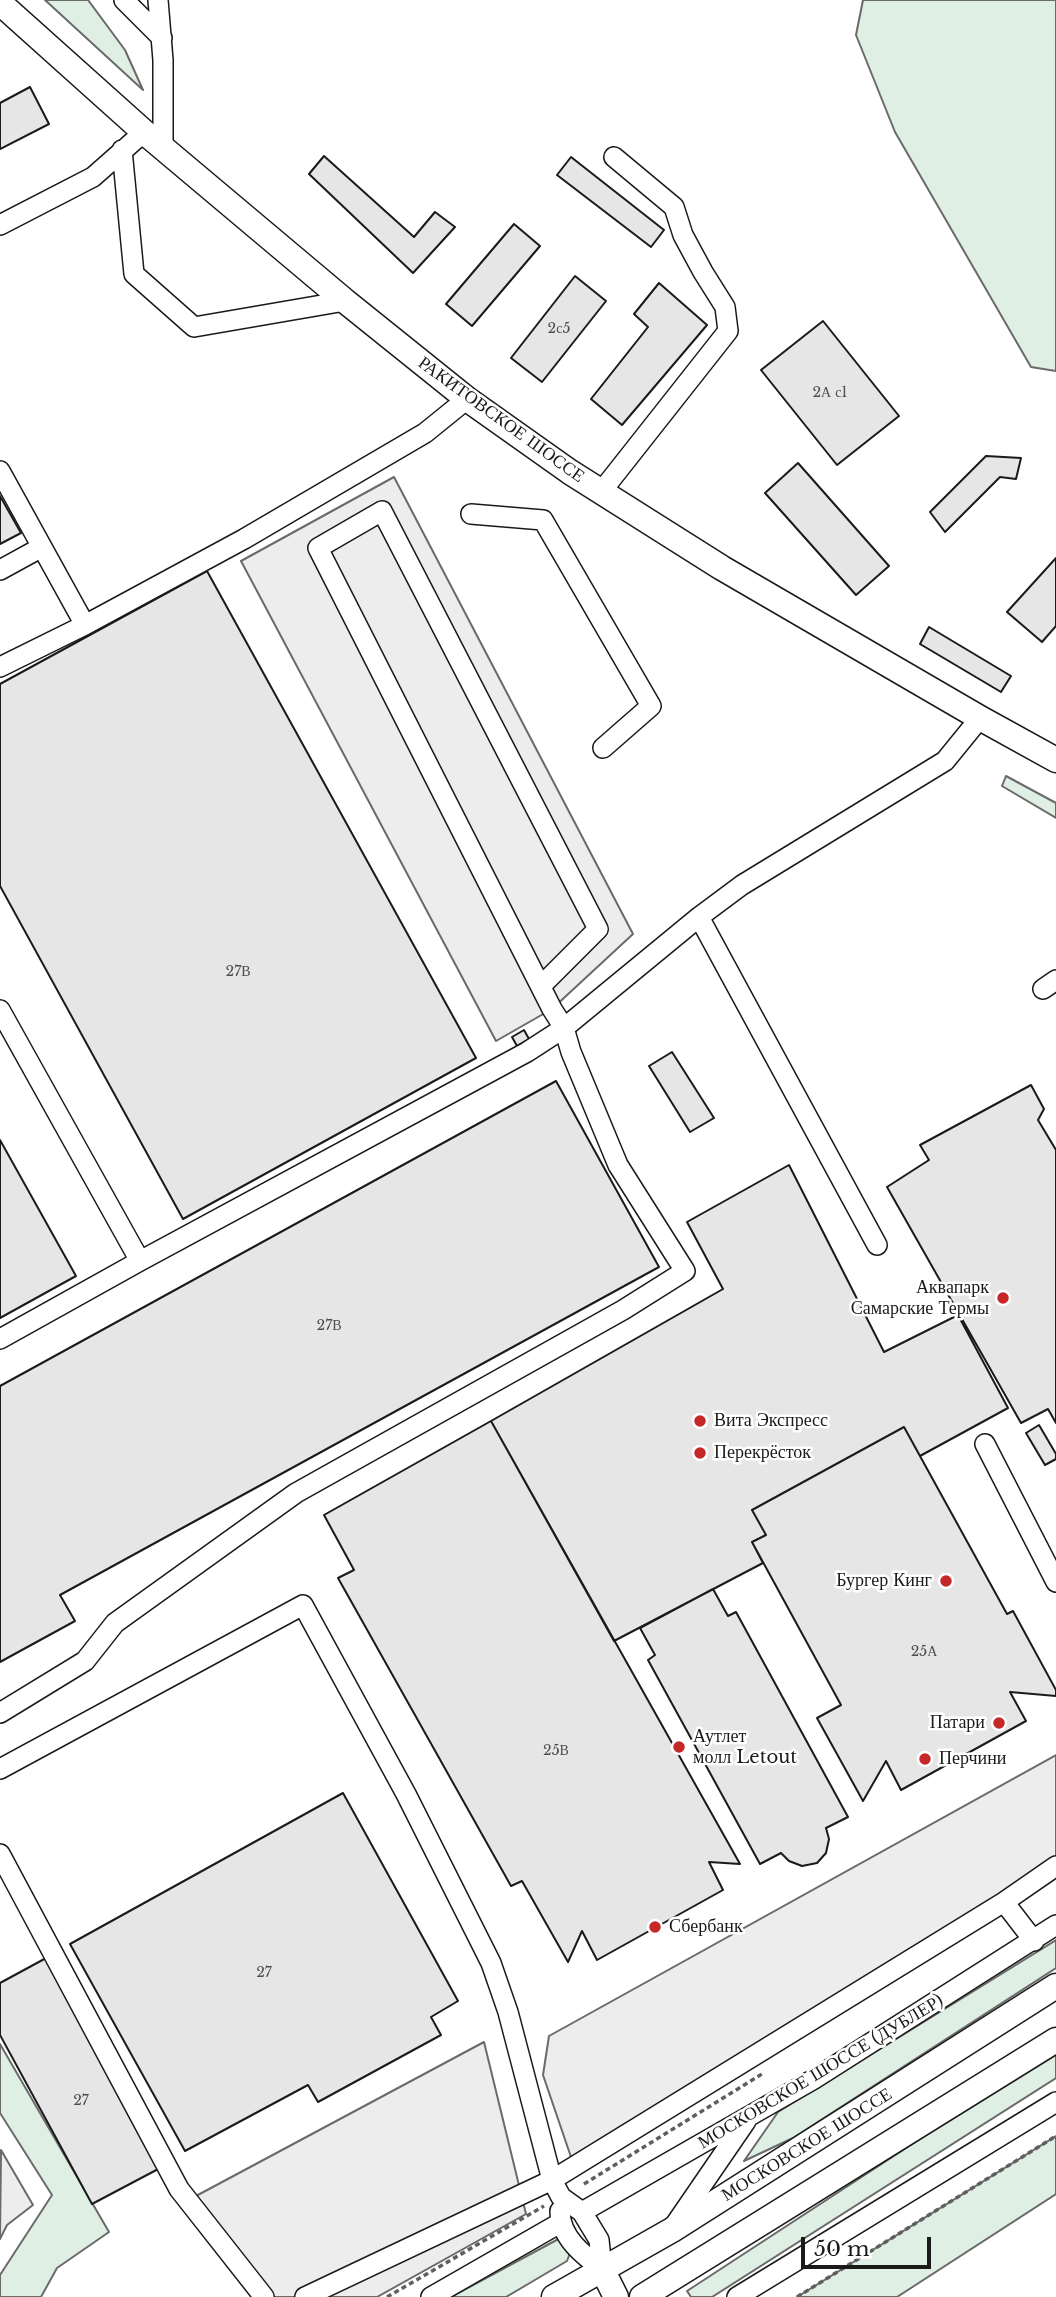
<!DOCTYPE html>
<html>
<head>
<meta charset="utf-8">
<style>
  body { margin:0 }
  #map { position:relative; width:1056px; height:2297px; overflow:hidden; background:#fff; font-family:"Libre Baskerville",serif }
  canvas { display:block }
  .scale { position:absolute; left:801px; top:2237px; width:130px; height:32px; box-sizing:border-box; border:4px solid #1a1a1a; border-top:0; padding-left:9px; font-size:21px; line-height:24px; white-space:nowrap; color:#1a1a1a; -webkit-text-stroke:5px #fff; paint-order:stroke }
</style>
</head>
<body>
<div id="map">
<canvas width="1056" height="2297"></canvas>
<div class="scale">50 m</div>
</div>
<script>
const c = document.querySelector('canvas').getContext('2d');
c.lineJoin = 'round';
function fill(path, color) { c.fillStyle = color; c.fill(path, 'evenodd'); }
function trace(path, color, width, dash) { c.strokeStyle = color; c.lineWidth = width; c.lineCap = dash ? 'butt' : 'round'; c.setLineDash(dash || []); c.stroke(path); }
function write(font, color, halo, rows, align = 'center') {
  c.font = font + ' "Libre Baskerville",serif'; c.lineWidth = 5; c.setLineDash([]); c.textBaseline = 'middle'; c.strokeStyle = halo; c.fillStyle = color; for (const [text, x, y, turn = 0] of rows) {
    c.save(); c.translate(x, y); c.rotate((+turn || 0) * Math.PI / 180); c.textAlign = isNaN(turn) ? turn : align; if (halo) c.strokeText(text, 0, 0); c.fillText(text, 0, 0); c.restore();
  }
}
const green = new Path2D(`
  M45,0H88L125,50L143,90Z
  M863,0H1056V371L1031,367L895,132L856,35Z
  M1006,776L1056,803V818L1002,786Z
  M1056,1940V1968L793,2138L744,2161L778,2112Z
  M0,2044L109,2232L57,2268L41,2297H0V2275L52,2195L0,2113Z
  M1056,2050V2078L712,2297H691L687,2291Z
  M1056,2136V2194L897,2297H797Z
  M564,2236L570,2253L567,2261L506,2297H451Z`);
fill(green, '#e0efe3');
trace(green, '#6a6a6a', 2);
const parking = new Path2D(`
  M394,477L633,934L552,1009L496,1041L241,561Z
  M1056,1755V1863L572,2160L543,2075L549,2036Z
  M484,2042L526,2214L377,2297H273L196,2196Z
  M1,2150L33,2205L7,2225L0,2239Z`);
fill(parking, '#ededed');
trace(parking, '#6a6a6a', 2);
const building = new Path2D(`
  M30,87L49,124L0,149V103Z
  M324,156L414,237L435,212L455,227L413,273L309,174Z
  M571,157L664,230L651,247L557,175Z
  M514,224L540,246L472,326L446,304Z
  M575,276L606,301L542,382L511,358Z
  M659,283L707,325L622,425L591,399L648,327L634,314Z
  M823,321L899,416L837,465L761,370Z
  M986,456L1021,458L1016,479L1000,477L945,532L930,512Z
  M798,463L889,566L856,595L765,493Z
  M0,496L21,533L0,544Z
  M1056,558V626L1042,642L1007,612Z
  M207,571L476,1058L183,1219L0,886V684Z
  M929,627L1011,676L1001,692L920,644Z
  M524,1030L529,1039L517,1046L512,1037Z
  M672,1052L714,1118L690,1132L649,1066Z
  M556,1081L659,1267L60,1595L75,1621L0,1662V1386Z
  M1031,1085L1044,1109L1038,1120L1056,1150V1423L1048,1409L1021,1423L887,1187L929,1160L920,1145Z
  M0,1140L76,1276L0,1318Z
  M789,1165L884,1352L958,1315L1008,1408L920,1456L904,1427L752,1510L766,1535L752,1542L763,1563L614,1641L491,1421L723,1289L687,1222Z
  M491,1421L740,1864L709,1862L723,1890L597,1960L582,1931L568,1962L522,1881L511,1886L338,1578L354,1570L324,1515Z
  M1039,1425L1056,1454V1459L1045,1465L1026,1433Z
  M904,1427L1007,1614L1013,1611L1056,1690V1696L1010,1692L1026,1721L901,1790L886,1761L863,1801L817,1718L841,1705L752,1542L766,1535L752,1510Z
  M713,1589L728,1616L736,1612L848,1817L826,1828L829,1839L826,1853L817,1863L802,1866L789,1861L781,1853L760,1864L648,1660L655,1655L640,1628Z
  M343,1793L458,2001L431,2017L441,2035L318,2102L308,2085L185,2151L70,1944Z
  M48,1957L162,2167L92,2204L0,2035V1983Z`);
fill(building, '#e6e6e6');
trace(building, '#1a1a1a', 2);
const minor = new Path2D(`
  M124,0L162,38
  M158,0L163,60V148
  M122,150L134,274L194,327L345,301
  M0,225L93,177L144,132
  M0,471L85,625
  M601,492L728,331L725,307L703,272L683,235L674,207L614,157
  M471,514L543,520L651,706L603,748
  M0,570L42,547
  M0,667L85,625L244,539L425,433L467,399
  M699,917L877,1245
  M1043,989L1056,980
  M0,1010L140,1261
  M0,1339L140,1261L527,1052L564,1028L699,917L742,885L945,761L980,718
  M985,1444L1056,1582
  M0,1713L85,1661L115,1623L296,1493L623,1310L685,1271L618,1165L571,1052L564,1028L552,1009L318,548L382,511L598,929L541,986
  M0,1769L303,1605L406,1794L491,1963L508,2012L552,2180L561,2197L582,2212L599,2240L602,2269
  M0,1854L179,2189L264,2297
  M1004,1902L1034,1941
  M560,2211C560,2237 583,2255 602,2269
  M582,2212L814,2079L1056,1925
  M674,2226L746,2121
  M305,2297L552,2180L1004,1902L1056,1866
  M431,2297L560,2223
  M737,2297L1056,2102`);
const major = new Path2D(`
  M0,3L144,132L345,301L467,399L570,472L722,568L980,718L1056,760
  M602,2269L616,2297
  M554,2297L672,2230L1056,1986
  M642,2297L1056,2040`);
trace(minor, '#1a1a1a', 22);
trace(major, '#1a1a1a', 27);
trace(new Path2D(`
  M584,2184L762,2074
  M387,2297L544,2206
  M797,2297L1056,2136`), '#5f5f5f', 3.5, [5, 3.5]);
trace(minor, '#fff', 19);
trace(major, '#fff', 24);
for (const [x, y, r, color] of [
  [1003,1298,7,"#c62828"],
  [700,1421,7,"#c62828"],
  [700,1453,7,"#c62828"],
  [946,1581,7,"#c62828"],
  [999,1723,7,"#c62828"],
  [679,1747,7,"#c62828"],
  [925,1759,7,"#c62828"],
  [655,1927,7,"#c62828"]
]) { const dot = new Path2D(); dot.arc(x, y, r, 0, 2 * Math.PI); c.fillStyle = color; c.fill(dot); trace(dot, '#fff', 2.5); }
write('14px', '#4d4d4d', null, [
  ["2с5",559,329],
  ["2А с1",830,393],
  ["27В",238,972],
  ["27В",329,1326],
  ["25А",924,1652],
  ["25В",556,1751],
  ["27",264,1973],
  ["27",81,2101]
]);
write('18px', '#1a1a1a', '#fff', [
  ["РАКИТОВСКОЕ ШОССЕ",501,420,36],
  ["МОСКОВСКОЕ ШОССЕ (ДУБЛЕР)",821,2072,-31],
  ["МОСКОВСКОЕ ШОССЕ",807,2145,-32]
]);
write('18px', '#1a1a1a', '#fff', [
  ["Аквапарк",989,1288,"right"],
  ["Самарские Термы",989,1309,"right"],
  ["Вита Экспресс",714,1421],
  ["Перекрёсток",714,1453],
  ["Бургер Кинг",932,1581,"right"],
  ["Патари",985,1723,"right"],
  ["Аутлет",693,1737],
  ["молл Letout",693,1758],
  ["Перчини",939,1759],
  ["Сбербанк",669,1927]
], 'left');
</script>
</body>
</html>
